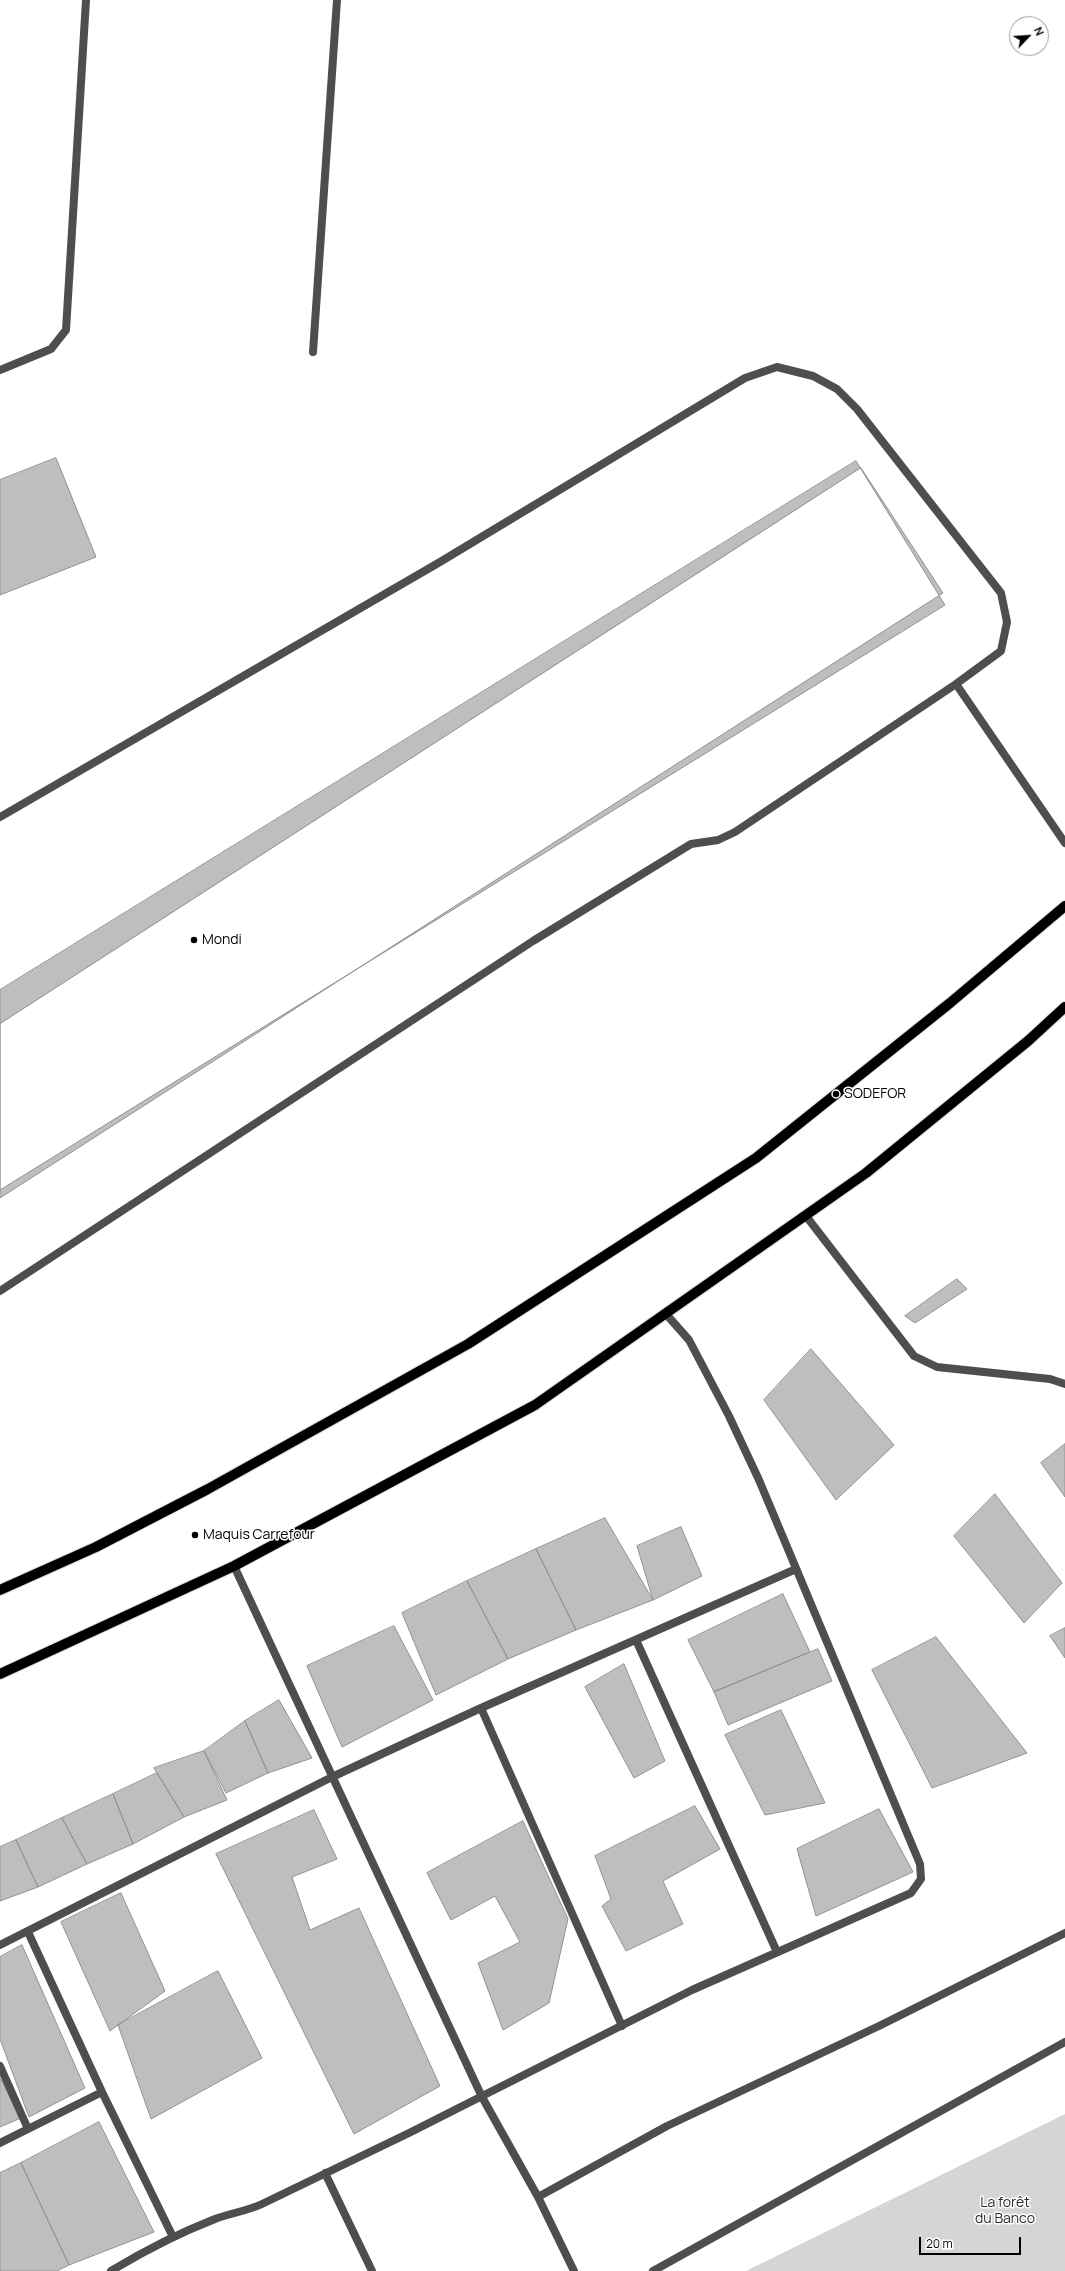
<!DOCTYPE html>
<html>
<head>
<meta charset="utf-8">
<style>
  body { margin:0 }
  #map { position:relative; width:1065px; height:2271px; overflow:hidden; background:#fff; font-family:Manrope,sans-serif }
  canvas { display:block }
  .north { position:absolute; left:1009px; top:16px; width:40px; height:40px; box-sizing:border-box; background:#fff; border:1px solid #999; border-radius:50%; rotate:65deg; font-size:11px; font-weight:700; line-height:16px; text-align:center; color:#000 }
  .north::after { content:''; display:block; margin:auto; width:14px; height:18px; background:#000; clip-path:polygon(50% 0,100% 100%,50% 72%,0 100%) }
  .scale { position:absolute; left:919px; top:2237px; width:102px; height:18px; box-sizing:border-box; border:2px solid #000; border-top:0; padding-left:5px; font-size:12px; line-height:14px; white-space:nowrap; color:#000; -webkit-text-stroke:3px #fff; paint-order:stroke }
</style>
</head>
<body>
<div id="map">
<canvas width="1065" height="2271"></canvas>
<div class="north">N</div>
<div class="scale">20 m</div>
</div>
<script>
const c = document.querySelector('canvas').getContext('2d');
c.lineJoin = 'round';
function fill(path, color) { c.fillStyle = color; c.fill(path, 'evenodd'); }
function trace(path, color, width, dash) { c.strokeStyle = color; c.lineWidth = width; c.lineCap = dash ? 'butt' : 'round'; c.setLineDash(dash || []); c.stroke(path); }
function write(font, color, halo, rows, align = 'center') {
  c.font = font + ' Manrope,sans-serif'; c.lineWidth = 3; c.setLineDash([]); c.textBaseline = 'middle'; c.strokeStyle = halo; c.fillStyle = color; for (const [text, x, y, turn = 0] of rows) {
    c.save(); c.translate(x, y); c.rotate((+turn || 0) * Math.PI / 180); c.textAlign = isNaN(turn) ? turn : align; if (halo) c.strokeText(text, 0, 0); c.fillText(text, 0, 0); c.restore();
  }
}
fill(new Path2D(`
  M1065,2114V2271H746Z`), '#d5d5d5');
const building = new Path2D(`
  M56,458L96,557L0,595V480Z
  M856,461L945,605L0,1190V990Z
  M861,468L943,593L0,1198V1024Z
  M957,1279L967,1289L915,1323L905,1316Z
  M811,1349L894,1445L836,1500L764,1400Z
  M1065,1444V1497L1041,1463Z
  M995,1494L1062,1583L1024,1623L954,1536Z
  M605,1518L653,1600L576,1630L536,1549Z
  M681,1527L702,1576L653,1600L637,1546Z
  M536,1549L576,1630L508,1659L467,1581Z
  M467,1581L508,1659L436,1695L402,1613Z
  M783,1594L810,1652L714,1692L688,1640Z
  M394,1626L433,1700L342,1747L307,1666Z
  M1065,1628V1658L1050,1636Z
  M936,1637L1027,1753L932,1788L872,1670Z
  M818,1649L832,1681L728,1725L714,1692Z
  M624,1664L665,1761L634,1778L585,1687Z
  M279,1700L312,1758L268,1773L245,1721Z
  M781,1710L825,1803L765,1815L725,1735Z
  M245,1721L268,1773L226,1793L204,1751Z
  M204,1751L227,1800L184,1817L154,1768Z
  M157,1773L184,1817L133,1844L113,1794Z
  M113,1794L133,1844L87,1864L62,1818Z
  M695,1806L720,1849L663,1881L683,1924L626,1951L602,1906L611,1899L595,1856Z
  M879,1809L913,1872L816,1916L797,1849Z
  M314,1810L337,1859L292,1877L310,1930L359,1908L440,2086L354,2134L216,1854Z
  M62,1818L87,1864L38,1887L16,1840Z
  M523,1821L568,1919L549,2003L503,2030L478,1963L520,1942L495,1896L451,1920L427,1873Z
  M16,1840L38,1887L0,1901V1847Z
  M121,1893L165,1991L110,2031L61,1922Z
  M22,1945L85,2088L29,2117L0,2039V1957Z
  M218,1971L262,2058L151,2119L118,2025Z
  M0,2078L21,2118L0,2127Z
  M99,2122L154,2232L69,2265L21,2163Z
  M21,2163L69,2265L57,2271H0V2173Z`);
fill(building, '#bebebe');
trace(building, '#929292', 1);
const primary = new Path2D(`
  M0,1590L96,1547L208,1489L468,1344L756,1158L950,1003L1065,906
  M0,1674L234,1566L535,1405L866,1173L1028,1041L1065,1007`);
trace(primary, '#dbdbdb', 12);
trace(new Path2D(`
  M313,352L337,0
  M0,370L51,349L66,330L86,0
  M0,817L440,562L745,378L777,367L813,376L837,389L857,409L1001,593L1007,622L1001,651L956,684L1065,843
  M0,1291L533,941L691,844L718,840L735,832L956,684`), '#4e4e4e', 8);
trace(new Path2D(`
  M806,1216L914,1356L937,1367L1050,1379L1065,1384
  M234,1566L482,2097L538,2197L574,2271
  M636,1640L777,1952
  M481,1708L622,2026
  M28,1932L102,2092L173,2237
  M0,1945L332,1777L481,1708L796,1569
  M0,2066L28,2129
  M0,2143L102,2092
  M325,2173L372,2271
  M538,2197L667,2126L879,2026L1065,1933
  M111,2271C144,2251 179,2233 215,2219C231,2213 247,2211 262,2204L409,2133L692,1990L911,1893L921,1879L920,1864L759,1480L729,1416L689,1340L666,1314
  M653,2271L1065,2042`), '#4e4e4e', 8);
trace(primary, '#000', 10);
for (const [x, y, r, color] of [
  [194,940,4,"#000"],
  [836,1094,4,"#000"],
  [195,1535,4,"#000"]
]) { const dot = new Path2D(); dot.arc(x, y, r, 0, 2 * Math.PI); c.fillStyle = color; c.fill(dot); trace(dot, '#fff', 1.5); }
write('14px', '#000', '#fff', [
  ["Mondi",202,940],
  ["SODEFOR",844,1094],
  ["Maquis Carrefour",203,1535]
], 'left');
write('14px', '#2c2c2c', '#fff', [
  ["La forêt",1005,2203],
  ["du Banco",1005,2219]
]);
</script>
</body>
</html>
